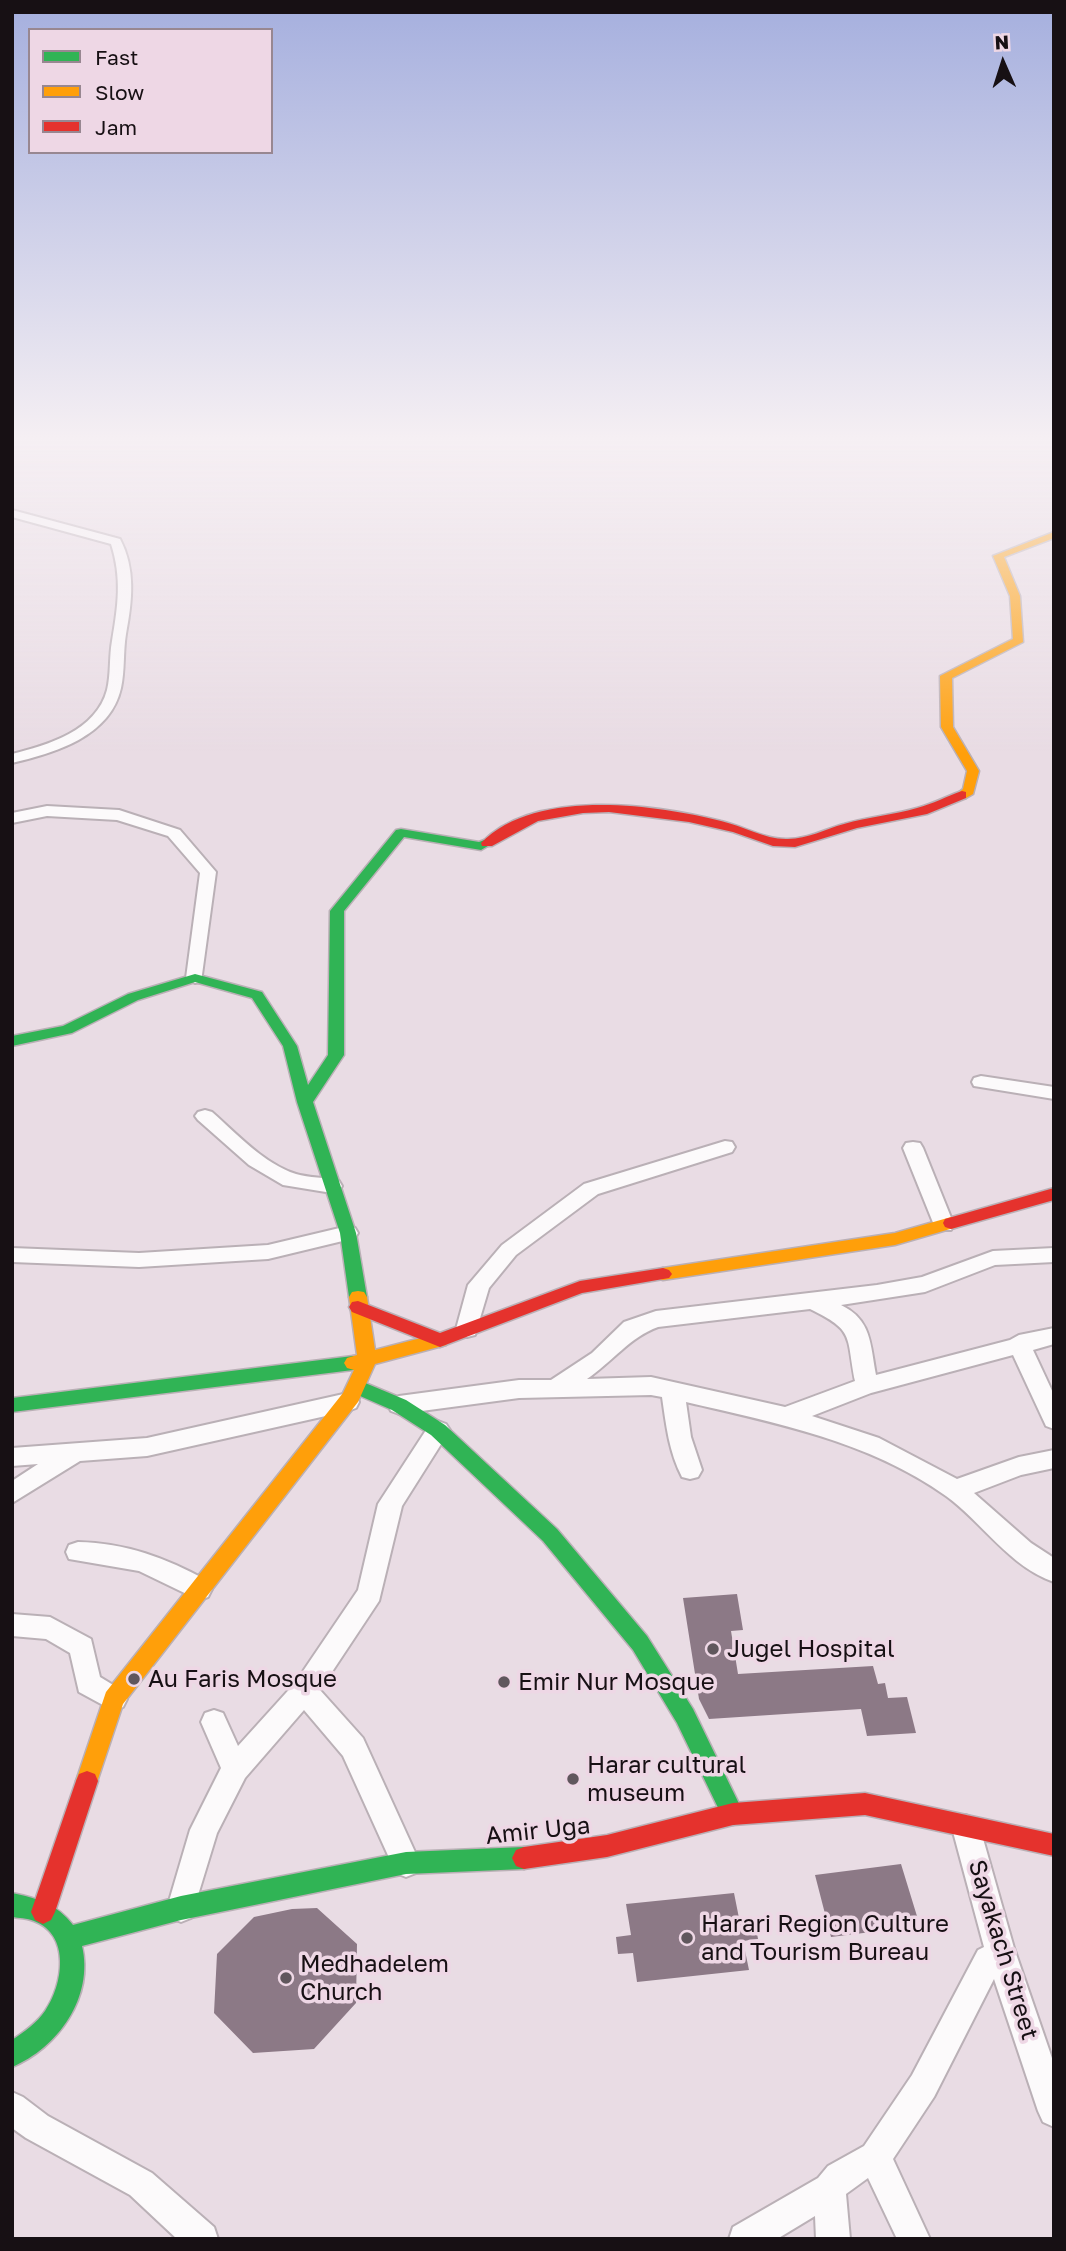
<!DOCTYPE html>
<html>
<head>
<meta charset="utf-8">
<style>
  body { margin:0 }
  #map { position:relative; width:1066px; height:2251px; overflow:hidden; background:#e9dce4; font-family:"Golos Text",sans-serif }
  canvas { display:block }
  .frame { position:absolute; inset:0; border:14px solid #171014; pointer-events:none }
  .legend { position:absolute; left:28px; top:28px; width:245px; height:126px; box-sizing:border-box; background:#eed7e5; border:2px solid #988791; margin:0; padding:9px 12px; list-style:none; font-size:21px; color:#171014 }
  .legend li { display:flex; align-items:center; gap:14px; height:35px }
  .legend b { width:35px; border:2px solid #988791 }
  .north { position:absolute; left:968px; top:28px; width:70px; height:70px; -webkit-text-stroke:5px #eed7e5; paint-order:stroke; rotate:357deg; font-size:19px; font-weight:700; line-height:28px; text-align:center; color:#171014 }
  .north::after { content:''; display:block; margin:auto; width:24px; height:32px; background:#171014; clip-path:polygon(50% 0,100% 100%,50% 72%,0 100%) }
</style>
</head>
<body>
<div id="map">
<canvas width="1066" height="2251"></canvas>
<div class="frame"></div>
<ul class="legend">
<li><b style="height:9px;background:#30b455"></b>Fast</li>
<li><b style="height:9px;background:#ff9f0a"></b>Slow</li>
<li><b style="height:9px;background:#e5322d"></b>Jam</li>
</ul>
<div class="north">N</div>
</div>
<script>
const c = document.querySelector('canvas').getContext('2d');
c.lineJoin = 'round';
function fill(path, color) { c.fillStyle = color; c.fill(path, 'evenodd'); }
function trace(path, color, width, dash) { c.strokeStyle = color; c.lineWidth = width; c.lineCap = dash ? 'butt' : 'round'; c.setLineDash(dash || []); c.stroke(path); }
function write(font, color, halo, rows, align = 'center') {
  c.font = font + ' "Golos Text",sans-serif'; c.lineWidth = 7; c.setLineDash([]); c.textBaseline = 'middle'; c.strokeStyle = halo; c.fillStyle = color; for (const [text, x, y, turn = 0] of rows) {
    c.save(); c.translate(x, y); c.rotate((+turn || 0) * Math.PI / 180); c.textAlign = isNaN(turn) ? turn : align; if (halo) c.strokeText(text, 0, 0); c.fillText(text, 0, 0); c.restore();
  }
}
fill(new Path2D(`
  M737,1594L743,1630L731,1631L738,1674L873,1666L878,1684L885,1683L888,1698L907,1697L916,1733L867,1736L861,1709L709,1719L699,1699L683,1598Z
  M901,1864L920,1926L831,1937L815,1875Z
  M734,1893L740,1923L755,1922L758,1939L743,1941L749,1970L637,1982L633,1953L618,1954L616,1937L631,1935L626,1904Z
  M317,1908L357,1944L356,2003L314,2049L253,2053L214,2013L217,1954L254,1917L292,1909Z`), '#8c7986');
const street = new Path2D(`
  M12,510L120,539C136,569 132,602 126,634C123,652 125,670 121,688C110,737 54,753 12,763V754C48,745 96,731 107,690C111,674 109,657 112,641C118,606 122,578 111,544L12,517Z
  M47,806L119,810L180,830L216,872L201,982L195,983L186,978L200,873L168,836L117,820L47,816L12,823V813Z
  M981,1076L1054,1087V1099L974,1086L972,1082L974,1078Z
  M205,1110L212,1112C236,1133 264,1164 296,1174C309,1178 325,1177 339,1181L342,1186L339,1191L332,1193L283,1185L249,1165L198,1120L195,1116L198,1112Z
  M725,1141L732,1142L735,1147L732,1152L598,1194L516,1255L489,1288L475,1335L467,1337L459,1335L456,1329L468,1285L502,1245L584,1184Z
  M913,1142L920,1143L923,1148L954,1225L951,1230H937L934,1225L903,1148L906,1143Z
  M348,1226L355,1228L358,1233L355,1238L268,1259L139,1267L12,1262V1248L139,1253L268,1245Z
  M1054,1248V1262L995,1265L925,1292L841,1305C872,1320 870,1344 876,1375L1010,1340L1019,1335L1054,1328V1344L1033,1350L1054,1395V1429L1046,1426L1013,1355L871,1393L812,1416L879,1438L957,1479L1019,1457L1054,1450V1468L1021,1475L974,1493L1031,1543L1054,1558V1582C1010,1567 982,1522 946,1496C869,1441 776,1423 686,1402L691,1437L702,1470L698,1477L690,1479L682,1477C669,1452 666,1425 662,1397L651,1395L519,1398L399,1414L391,1411L388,1405L391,1399L399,1396L519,1380H551L592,1353L624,1322L656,1311L877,1285L922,1277L993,1251ZM810,1309C855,1331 846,1335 855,1381L785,1407L651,1377L587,1379C612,1362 630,1337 658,1327Z
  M348,1393L356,1396L359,1402L356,1408L348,1411L147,1456L80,1461L12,1503V1481L38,1464L12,1466V1448L147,1438Z
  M438,1421L446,1424L450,1430L402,1506L379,1601L320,1690L363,1738L420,1863L416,1873L406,1877L396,1873L343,1756L304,1710L245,1778L217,1833L191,1918L181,1922L171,1918L167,1908L190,1830L221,1768L201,1722L205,1713L214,1710L223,1713L238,1746L295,1683L358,1590L378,1504L430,1424Z
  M78,1542C126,1543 166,1558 208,1581L212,1589L208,1597L199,1600L139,1571L69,1559L66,1552L69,1545Z
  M12,1614L50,1617L91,1639L100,1677L123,1691L127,1699L123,1707L114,1711L79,1692L70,1653L46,1639L12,1636Z
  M966,1815L976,1819L980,1828L1014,1948L1054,2064V2127L1043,2122L1038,2111L994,1979L934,2097L893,2159L930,2239H897L868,2178L846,2194L850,2239H816L815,2216L777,2239H729L733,2227L818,2178L828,2166L864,2146L912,2075L978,1950L984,1947L952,1828L956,1819Z
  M12,2092L23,2097L48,2116L152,2173L214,2227L218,2239H177L130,2195L26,2138L12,2128Z`);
const fast = new Path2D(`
  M401,829L479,842L487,839L493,843L481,850L404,837L344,911V1055L313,1102L356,1233L367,1297L364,1302H352L349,1297L340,1233L297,1102L283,1046L252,998L195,982L138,1000L72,1033L12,1046V1036L63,1026L128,994L195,974L262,992L297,1046L308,1085L328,1055L330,911L396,830Z
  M353,1356L359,1358L362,1363L359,1368L353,1370L12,1412V1398Z
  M358,1380L406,1400L445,1425L557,1529L647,1636L693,1709L744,1814L741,1822L733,1825L725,1822L677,1723L633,1650L543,1541L431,1435L392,1410L351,1392L349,1387L351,1382Z
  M524,1847L532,1850L536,1858L532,1866L524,1869L406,1874L181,1920L82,1946C94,1997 58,2048 12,2067V2040C24,2032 37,2023 45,2011C63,1985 71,1935 34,1921C27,1918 19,1918 12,1917V1893C37,1898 57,1904 73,1925L181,1896L406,1852Z`);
const slow = new Path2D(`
  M1054,532V538L1004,557L1020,596L1023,642L952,678L953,727L979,771L973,794L966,798H958L956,795L963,789L967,771L941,727L940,676L1013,639L1010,596L993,556Z
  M951,1217L957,1219L959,1223L957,1227L895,1245L663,1280L657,1278L654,1274L657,1270L663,1268L895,1233Z
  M358,1291L364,1292L367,1297L375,1350L440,1333L446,1335L449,1340L446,1345L375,1364L358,1402L123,1704L95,1788L87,1791L79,1788L76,1781L106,1692L343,1393L354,1370L347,1368L344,1363L347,1358L357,1355L349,1297L352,1292Z`);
const jam = new Path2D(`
  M962,791L966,792V798L927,814L857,828L795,847L773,846L733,832L689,822L609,812L583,813L538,821L492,846H482L481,843C534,788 654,804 721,821C743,826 766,840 788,839C808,839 825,829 844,824C868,817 893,815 917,808C933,804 947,796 962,791Z
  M1054,1188V1200L951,1229L945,1227L943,1223L945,1219Z
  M663,1268L669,1270L672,1274L669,1278L582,1293L440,1347L352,1312L349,1307L352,1302L358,1301L440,1333L580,1281Z
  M87,1771L95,1774L98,1781L55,1912L51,1920L43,1924L35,1920L31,1912L76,1781L79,1774Z
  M865,1793L1054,1834V1856L865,1815L733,1825L607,1857L524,1869L516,1866L512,1858L516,1850L524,1847L607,1835L733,1803Z`);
trace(street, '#bab0b6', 4);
trace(fast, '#bab0b6', 3);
trace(slow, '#bab0b6', 3);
trace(jam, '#bab0b6', 3);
fill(street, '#fcfafb');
fill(fast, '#30b455');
fill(slow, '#ff9f0a');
fill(jam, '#e5322d');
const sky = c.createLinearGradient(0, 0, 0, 754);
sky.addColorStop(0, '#a5afde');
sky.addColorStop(0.58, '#f5eff3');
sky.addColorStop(1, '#f5eff300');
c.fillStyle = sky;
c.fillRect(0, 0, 1066, 754);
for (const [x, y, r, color] of [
  [713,1649,7,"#60575d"],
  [134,1679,7,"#60575d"],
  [504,1682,7,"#60575d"],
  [573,1779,7,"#60575d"],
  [687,1938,7,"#60575d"],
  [286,1978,7,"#60575d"]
]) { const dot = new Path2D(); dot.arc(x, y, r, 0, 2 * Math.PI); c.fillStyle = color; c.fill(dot); trace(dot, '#eed7e5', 2.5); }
write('24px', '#171014', '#eed7e5', [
  ["Jugel Hospital",727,1649],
  ["Au Faris Mosque",148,1679],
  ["Emir Nur Mosque",518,1682],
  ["Harar cultural",587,1765],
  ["museum",587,1793],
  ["Harari Region Culture",701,1924],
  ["and Tourism Bureau",701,1952],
  ["Medhadelem",300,1964],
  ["Church",300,1992]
], 'left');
write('24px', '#171014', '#eed7e5', [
  ["Amir Uga",538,1831,-6],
  ["Sayakach Street",1003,1950,73]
]);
</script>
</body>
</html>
